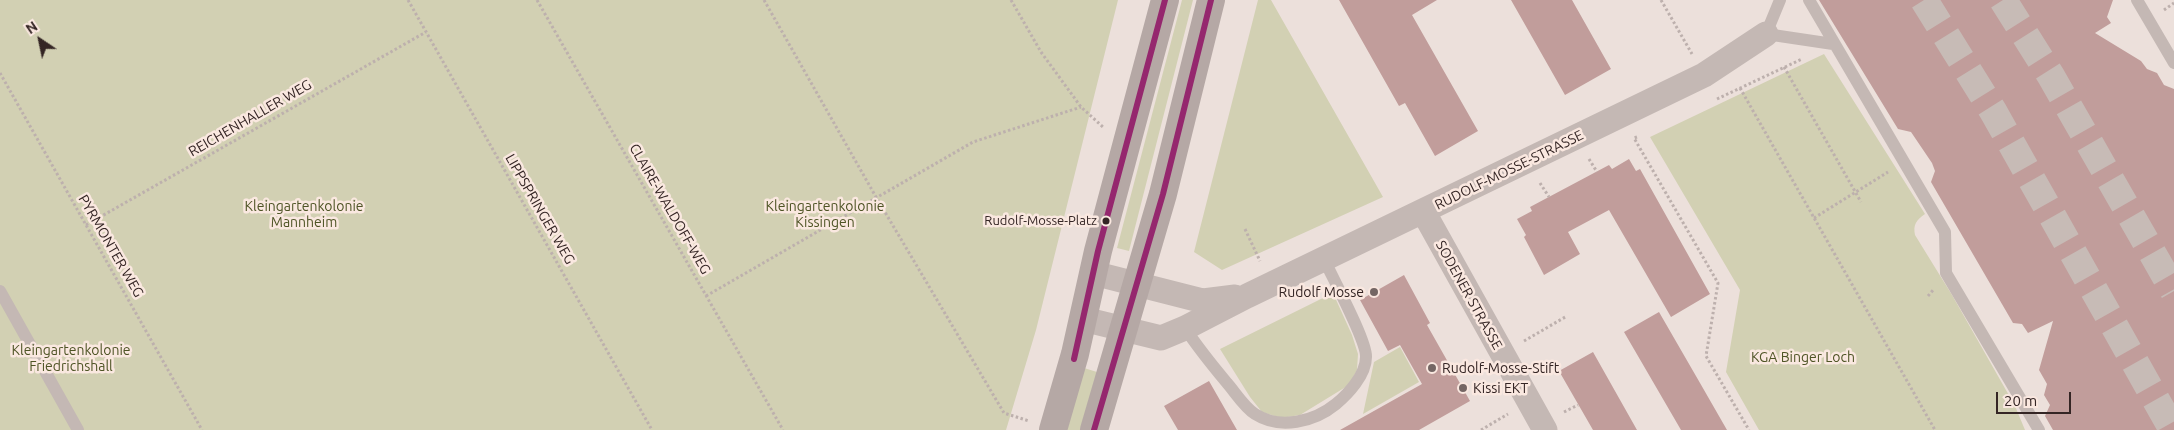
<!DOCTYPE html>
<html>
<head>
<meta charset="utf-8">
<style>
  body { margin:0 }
  #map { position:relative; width:2174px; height:430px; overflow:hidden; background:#ece0db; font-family:Ubuntu,sans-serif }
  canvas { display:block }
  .north { position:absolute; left:15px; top:15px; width:50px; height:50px; -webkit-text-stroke:4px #fae8e0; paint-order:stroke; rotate:326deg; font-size:14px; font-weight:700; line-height:20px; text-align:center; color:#342524 }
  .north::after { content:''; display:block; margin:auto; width:18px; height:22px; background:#342524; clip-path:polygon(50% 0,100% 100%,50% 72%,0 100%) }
  .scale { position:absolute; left:1996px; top:392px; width:75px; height:22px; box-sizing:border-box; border:2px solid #342524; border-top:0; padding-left:6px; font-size:15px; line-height:18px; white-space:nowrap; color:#342524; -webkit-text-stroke:4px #fae8e0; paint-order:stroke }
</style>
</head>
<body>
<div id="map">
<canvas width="2174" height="430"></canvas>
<div class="north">N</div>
<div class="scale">20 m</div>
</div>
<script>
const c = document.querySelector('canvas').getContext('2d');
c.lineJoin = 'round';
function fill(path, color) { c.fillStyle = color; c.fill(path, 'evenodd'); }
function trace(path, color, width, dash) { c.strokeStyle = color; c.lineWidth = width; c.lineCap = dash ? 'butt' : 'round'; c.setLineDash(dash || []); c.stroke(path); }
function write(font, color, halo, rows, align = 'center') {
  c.font = font + ' Ubuntu,sans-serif'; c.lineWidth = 5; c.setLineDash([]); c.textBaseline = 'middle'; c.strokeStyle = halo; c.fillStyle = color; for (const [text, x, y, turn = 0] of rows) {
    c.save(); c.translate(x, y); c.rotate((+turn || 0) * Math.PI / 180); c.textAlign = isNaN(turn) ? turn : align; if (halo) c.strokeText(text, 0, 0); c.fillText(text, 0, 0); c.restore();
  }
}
fill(new Path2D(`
  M0,0H1118L1036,330L1006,430H0Z
  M1182,0H1193L1129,251L1117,248Z
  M1258,0H1271L1383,197L1222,270L1194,252Z
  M1824,54L1925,214C1916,220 1913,225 1915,235L1952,295L2015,406L2025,430H1759L1726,372L1740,290L1650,137Z
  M1333,293L1352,335L1358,354L1357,370L1349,385L1300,415L1281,418L1262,412L1250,397L1220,349Z
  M1400,347L1419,382L1363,414L1374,362Z
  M1084,368L1097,372L1080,430H1067Z`), '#d2d0b3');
fill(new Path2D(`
  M1339,0H1437L1412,15L1478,131L1435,156L1405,103L1399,106Z
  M1511,0H1572L1611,69L1565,95Z
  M1819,0H2113L2107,17L2111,23L2095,33L2141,61L2147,69L2157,73L2164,85L2174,89V430H2053L2045,416L2050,405L2044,395L2047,384L2039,370L2053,321L2028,333L2022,324L2013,323L1931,182L1935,171L1932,163L1911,132L1898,129Z
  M1629,159L1636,171L1640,169L1710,294L1671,317L1609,210L1568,232L1580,254L1544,275L1524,237L1526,235L1517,219L1532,211L1530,207L1609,165L1612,169Z
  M1404,275L1430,323L1427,325L1470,401L1419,430H1340L1422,384L1400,345L1388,351L1360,300Z
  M1659,312L1700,383L1727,430H1681L1624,332Z
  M1593,352L1637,430H1593L1559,371Z
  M1209,381L1237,430H1178L1164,406Z`), '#c19d9b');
trace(new Path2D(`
  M1924,0L1993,111L2173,430
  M2003,0L2051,76L2174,291`), '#c7bbb6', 28, [28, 14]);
trace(new Path2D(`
  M408,0L652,430
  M537,0L783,430
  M764,0L876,197L1004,413L1029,421
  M1011,0L1041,52L1081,107L1103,127
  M1661,0L1692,54
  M2164,10L2174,3
  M1784,67L1861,202
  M0,73L202,430
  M1740,88L1935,430
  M1717,99L1802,59
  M1637,137L1634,138L1718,283L1706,356L1749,430
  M1589,159L1597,172
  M1540,183L1549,197
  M1814,218L1888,172
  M86,225L426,32
  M1245,229L1260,261
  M706,296L973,142L1081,107
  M1928,296L1934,289
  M1524,341L1567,316
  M1564,412L1578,405
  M1481,430L1508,414`), '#bdb0ad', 3, [2.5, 2.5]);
trace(new Path2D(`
  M1780,0L1766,34L1833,44
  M1809,0L1945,232L1946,273L2039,430
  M2137,0L2174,63
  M0,291L78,430
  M1185,328C1198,348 1212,365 1227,383C1235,392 1244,407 1255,414C1280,430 1314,422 1336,404C1348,394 1366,375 1366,357C1367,341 1332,277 1324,259`), '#c4b8b4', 12);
trace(new Path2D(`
  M1423,211L1545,430
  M1093,273L1203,301L1235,297
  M1083,319L1161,338L1185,328L1247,296L1704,75L1766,34`), '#c4b8b4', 25);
trace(new Path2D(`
  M1053,430L1075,354L1098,251L1165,0
  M1094,430L1163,194L1211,0`), '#b5a8a5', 28);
trace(new Path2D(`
  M1074,359L1098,251L1165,0
  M1094,430L1163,194L1211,0`), '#95276e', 6);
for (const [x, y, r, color] of [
  [1106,221,4.5,"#342524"],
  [1374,292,5,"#746664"],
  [1432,368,5,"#746664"],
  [1463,388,5,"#746664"]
]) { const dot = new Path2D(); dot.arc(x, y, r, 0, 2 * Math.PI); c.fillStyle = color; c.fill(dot); trace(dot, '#fae8e0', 2); }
write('13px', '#342524', '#fae8e0', [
  ["Rudolf-Mosse-Platz",1097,221]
], 'right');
write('14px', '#342524', '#fae8e0', [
  ["REICHENHALLER WEG",250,118,-30],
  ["RUDOLF-MOSSE-STRASSE",1509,170,-26],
  ["LIPPSPRINGER WEG",540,209,60],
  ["CLAIRE-WALDOFF-WEG",670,209,60],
  ["PYRMONTER WEG",111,246,60],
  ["SODENER STRASSE",1469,295,61]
]);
write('14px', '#4e5425', '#fae8e0', [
  ["Kleingartenkolonie",304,206],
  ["Mannheim",304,222],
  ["Kleingartenkolonie",825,206],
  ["Kissingen",825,222],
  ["Kleingartenkolonie",71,350],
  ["Friedrichshall",71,366],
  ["KGA Binger Loch",1803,357]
]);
write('14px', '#342524', '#fae8e0', [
  ["Rudolf Mosse",1364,292,"right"],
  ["Rudolf-Mosse-Stift",1442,368],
  ["Kissi EKT",1473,388]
], 'left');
</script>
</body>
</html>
